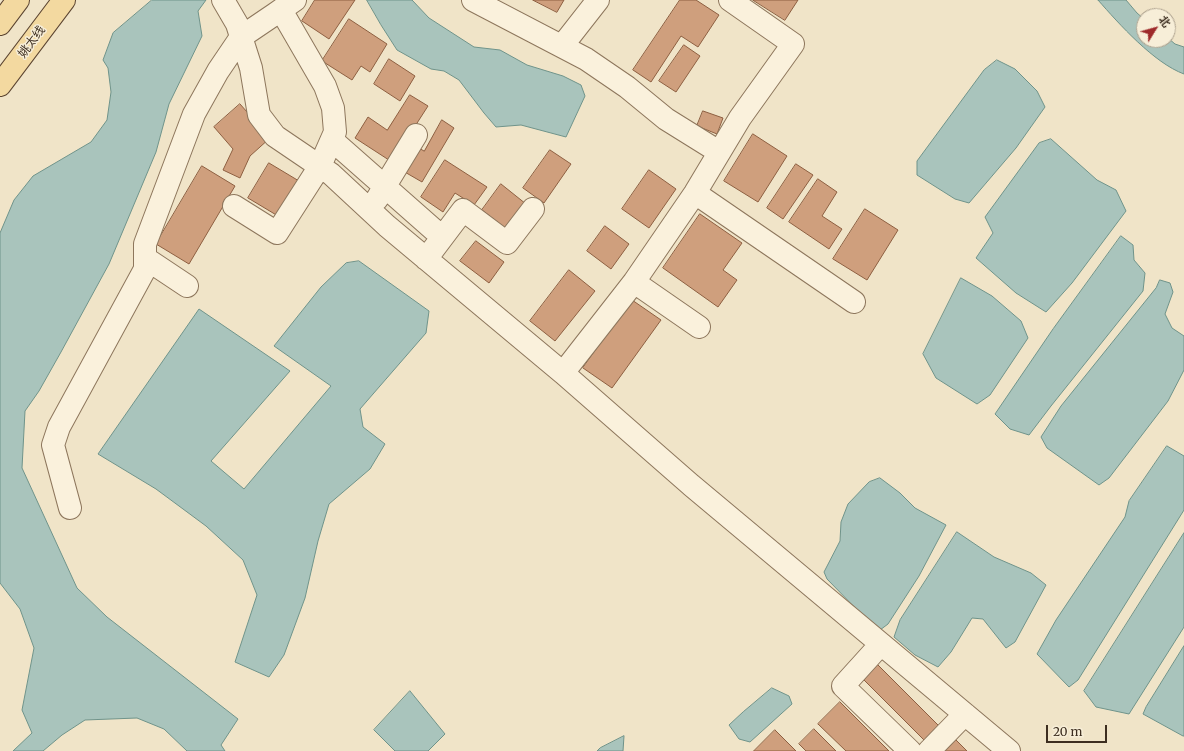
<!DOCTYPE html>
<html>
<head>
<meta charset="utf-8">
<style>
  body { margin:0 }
  #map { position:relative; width:1184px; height:751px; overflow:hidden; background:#f0e4c8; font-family:Merriweather,"Noto Sans SC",serif }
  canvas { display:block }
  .north { position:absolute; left:1136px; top:8px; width:40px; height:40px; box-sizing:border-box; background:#f7eed8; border:1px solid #ada18e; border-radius:50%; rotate:53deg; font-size:11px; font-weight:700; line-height:16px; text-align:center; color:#3d2e20 }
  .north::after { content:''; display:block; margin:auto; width:14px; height:18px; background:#9e2a2b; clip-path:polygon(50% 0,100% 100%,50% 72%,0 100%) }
  .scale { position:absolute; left:1046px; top:725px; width:61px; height:18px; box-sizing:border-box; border:2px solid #3d2e20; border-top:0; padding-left:5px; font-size:12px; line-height:14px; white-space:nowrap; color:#3d2e20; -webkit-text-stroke:3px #f7eed8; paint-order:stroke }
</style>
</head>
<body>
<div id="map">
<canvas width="1184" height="751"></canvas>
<div class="north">北</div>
<div class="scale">20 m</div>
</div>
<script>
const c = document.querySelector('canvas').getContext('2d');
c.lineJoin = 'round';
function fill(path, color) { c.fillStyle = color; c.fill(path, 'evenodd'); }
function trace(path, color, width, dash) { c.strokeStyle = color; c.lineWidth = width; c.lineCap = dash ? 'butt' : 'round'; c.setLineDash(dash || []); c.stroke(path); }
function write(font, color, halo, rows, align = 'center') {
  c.font = font + ' Merriweather,"Noto Sans SC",serif'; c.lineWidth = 3; c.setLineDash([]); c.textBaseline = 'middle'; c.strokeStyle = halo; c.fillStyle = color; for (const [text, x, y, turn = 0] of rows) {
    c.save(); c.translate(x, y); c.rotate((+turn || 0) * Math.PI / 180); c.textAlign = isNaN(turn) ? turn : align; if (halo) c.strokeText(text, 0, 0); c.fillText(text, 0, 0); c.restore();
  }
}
const water = new Path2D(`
  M152,0H206L198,11L202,36L169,104L156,152L109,264L61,352L39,391L25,411L22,468L77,588L107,617L238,719L221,745L225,751H187L164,729L137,718L85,720L62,735L43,751H13L32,733L22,710L34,648L20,609L0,583V233L14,200L33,176L91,142L107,120L111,92L108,68L103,60L113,33Z
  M367,0H412L429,18L474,47L500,50L527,65L563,76L581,85L585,96L566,137L521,125L496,127L484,113L459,80L444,71L431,69L397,50L381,25Z
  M1098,0H1126L1137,13L1144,19V40H1168V38L1175,44L1184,47V74C1154,63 1119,24 1098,0Z
  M997,60L1015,69L1037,91L1045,107L1016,148L969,203L955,199L917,175V161L984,70Z
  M1051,139L1097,180L1116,190L1126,211L1072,283L1046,312L1016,293L976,258L993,233L985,217L1039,143Z
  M1121,236L1133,245L1134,260L1145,273L1143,291L1051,406L1029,435L1010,429L995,414L1053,329Z
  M359,261L429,311L426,333L360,409L363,427L385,444L370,469L329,504L318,541L305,598L284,655L269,677L235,662L257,595L243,560L206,526L156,489L98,454L199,309L290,371L211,461L244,489L331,386L274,346L321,287L346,263Z
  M961,278L992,296L1021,321L1028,338L990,395L977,404L936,378L923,354Z
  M1160,280L1170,283L1173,292L1165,314L1172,328L1184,336V370L1168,401L1109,478L1099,485L1047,448L1041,437L1061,406L1156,288Z
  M1167,446L1184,456V510L1078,680L1069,687L1037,654L1056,620L1125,517L1129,501Z
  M880,478L900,493L915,508L946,525L919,576L888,624L880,630L866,619L827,579L824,572L840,541L841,522L848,504L869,482Z
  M957,532L994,557L1031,573L1046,585L1015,642L1006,648L983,619L972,618L951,652L938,667L915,655L894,637L900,620Z
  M1184,533V627L1129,714L1096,707L1084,691Z
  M1184,646V736H1183L1143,714L1146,707Z
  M772,688L789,696L792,704L750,742L739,739L729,725L743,712Z
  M410,691L445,734L428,751H395L374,730Z
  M624,736L623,751H597L600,748Z`);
fill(water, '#a9c4bc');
trace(water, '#6f938a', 1);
const building = new Path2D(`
  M315,0H355L329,39L302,21Z
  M533,0H564L557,12Z
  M680,0H696L719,15L698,47L681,36L651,82L633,70Z
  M753,0H798L785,20Z
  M349,19L387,44L370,72L361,66L352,80L322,61Z
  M684,45L700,56L676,92L659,81Z
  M389,59L415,76L400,101L374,84Z
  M410,95L428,106L392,162L355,138L368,117L387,130Z
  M240,104L270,138L250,156L240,178L223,170L233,149L214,127Z
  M703,111L723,118L717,134L697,126Z
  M442,120L454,128L422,182L403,171L417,147L424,151Z
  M753,134L787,156L758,202L724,181Z
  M550,150L571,164L544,203L523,188Z
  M445,160L487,187L474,205L455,193L443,212L421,197Z
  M269,163L299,181L278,216L248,198Z
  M796,164L813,175L783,219L767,208Z
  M202,166L235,186L189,264L156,244Z
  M649,170L676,189L649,228L622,209Z
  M818,179L837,192L822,216L842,229L829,249L789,222Z
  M501,184L526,204L506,229L482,210Z
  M865,209L898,230L867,280L833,259Z
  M700,214L742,243L723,270L737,280L718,307L663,268Z
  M605,226L629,244L611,269L587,251Z
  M476,241L504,262L489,283L460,261Z
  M569,270L595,291L555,341L530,321Z
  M632,300L661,320L612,388L583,368Z
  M876,663L939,726L924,740L862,678Z
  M840,702L889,751H846L818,724Z
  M814,729L836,751H806L799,744Z
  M775,730L796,751H754Z
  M955,739L967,751H943Z`);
fill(building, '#cf9f7d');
trace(building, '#8d5f41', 1);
const minor = new Path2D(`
  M223,0L237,24L251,68L259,115L275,136L331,174L387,226L563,373L691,485L1009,751
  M473,0L586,59L627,87L666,119L719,152
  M562,46L598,0
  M332,140L442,237
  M695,193L854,302
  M377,199L416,135
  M234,206L277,233L320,166L335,132L333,108L325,86L281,10
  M145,258L187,286
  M426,259L463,210L507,243L533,209
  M634,282L699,327
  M563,373L634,282L695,193L740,118L793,44L730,0
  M70,508L53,445L59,427L145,269V244L194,114L218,71L241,37L275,14L295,0
  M881,644L843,686L910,751
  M929,751L965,714`);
const major = new Path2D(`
  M0,24L18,0
  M0,85L64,0`);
trace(minor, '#8d765c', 24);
trace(major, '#5b4430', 24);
trace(minor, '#faf1dc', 22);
trace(major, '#f3d9a0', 22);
write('12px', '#3d2e20', '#f7eed8', [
  ["姚太线",32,42,-53]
]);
</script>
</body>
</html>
